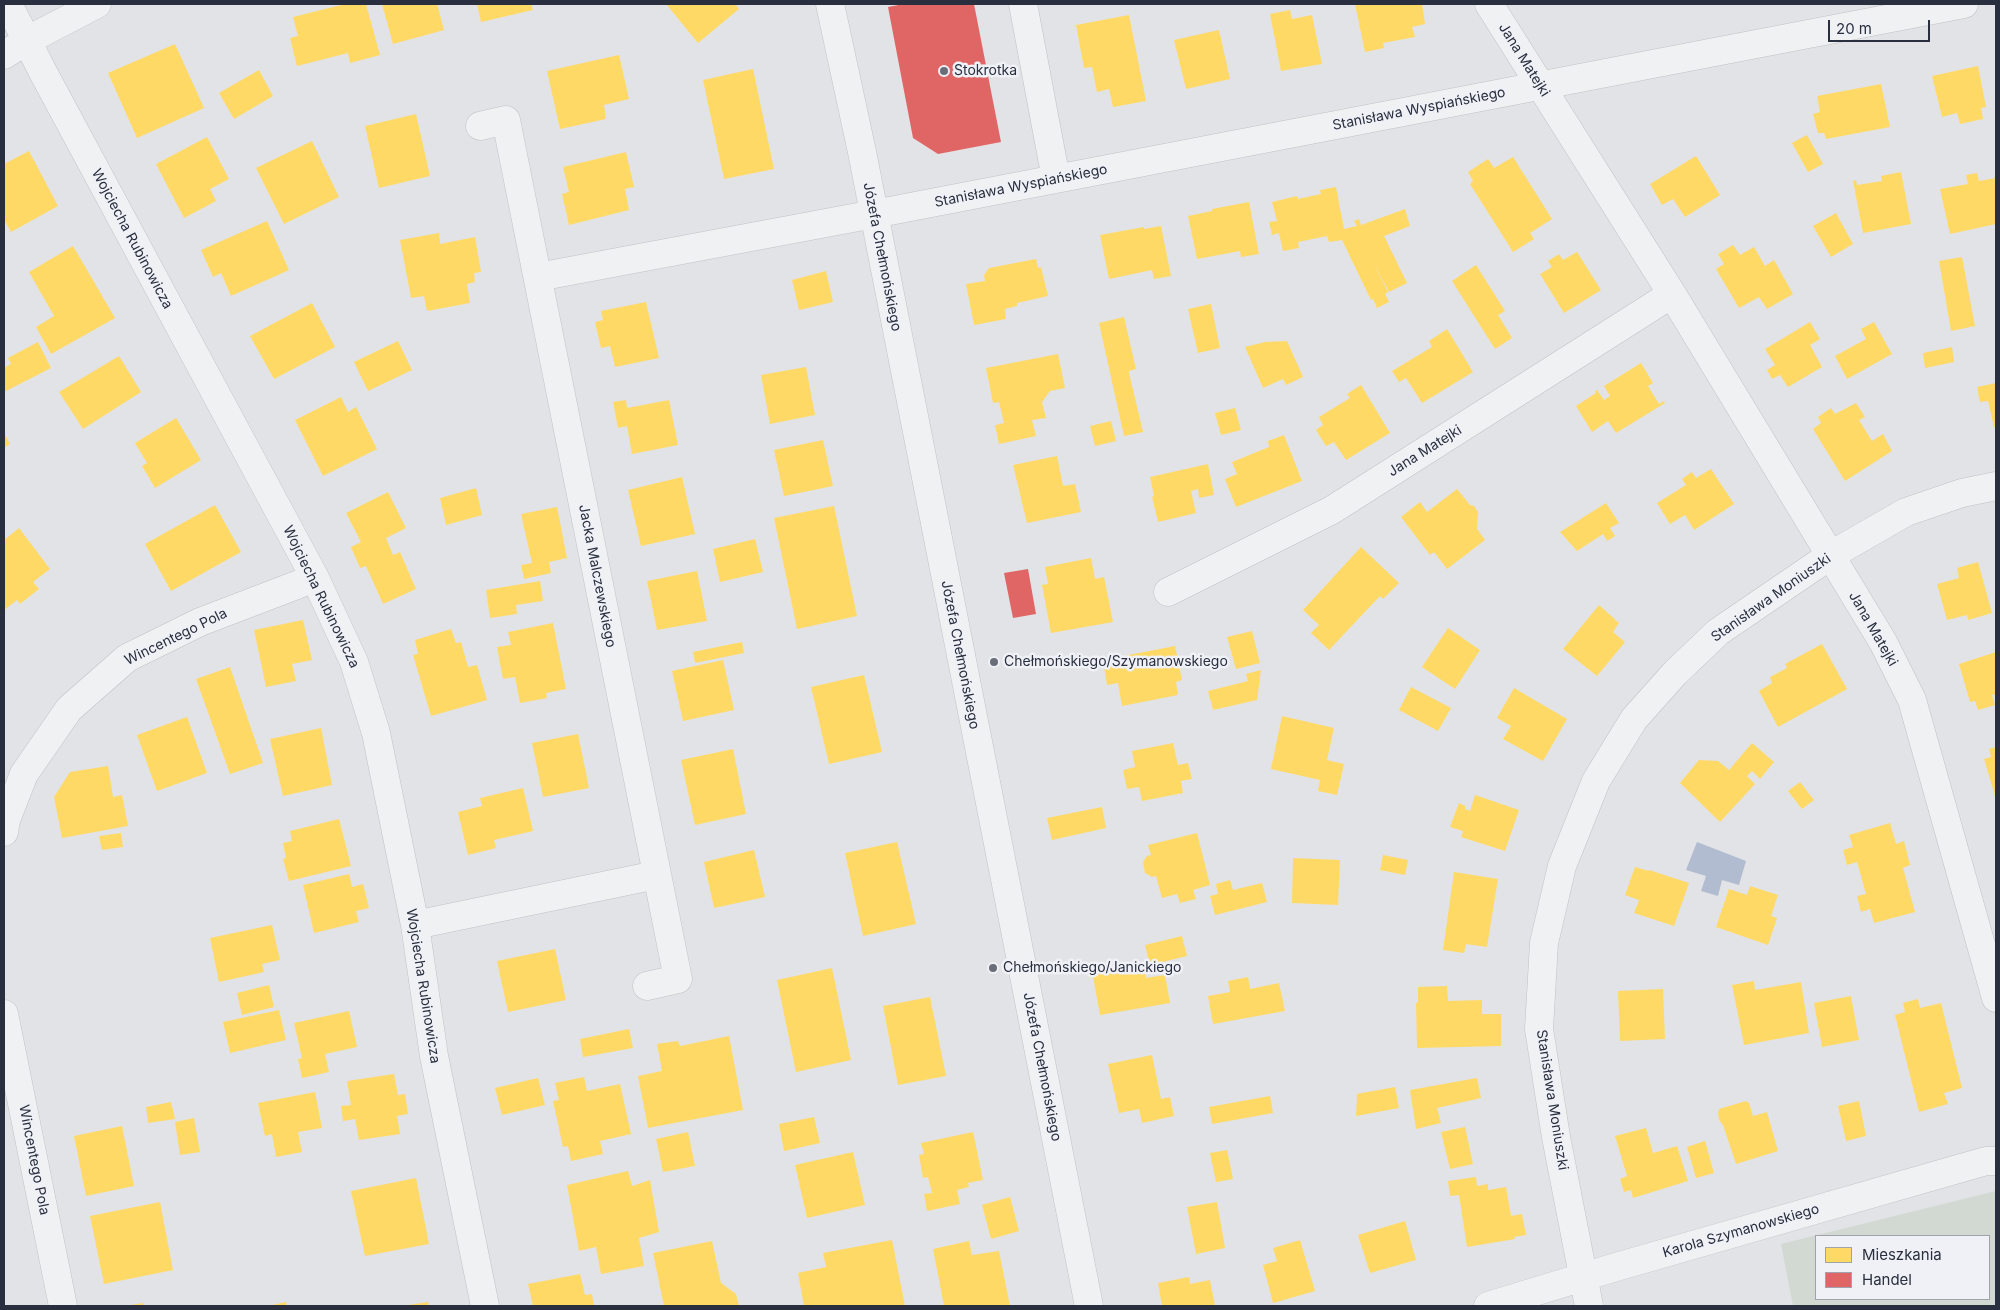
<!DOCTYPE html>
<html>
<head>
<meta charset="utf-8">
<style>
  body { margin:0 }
  #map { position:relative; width:2000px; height:1310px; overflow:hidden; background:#e2e3e6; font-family:Inter,sans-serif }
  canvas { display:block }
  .frame { position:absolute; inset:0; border:5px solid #292f3e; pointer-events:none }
  .legend { position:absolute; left:1815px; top:1235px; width:175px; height:65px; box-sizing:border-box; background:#eff1f6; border:1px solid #a0a3ac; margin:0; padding:6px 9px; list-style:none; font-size:15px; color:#292f3e }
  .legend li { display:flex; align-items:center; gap:10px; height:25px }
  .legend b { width:25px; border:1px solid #a0a3ac }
  .scale { position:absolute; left:1828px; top:20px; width:102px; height:22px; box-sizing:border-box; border:2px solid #292f3e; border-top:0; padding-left:6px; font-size:15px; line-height:18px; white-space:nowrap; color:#292f3e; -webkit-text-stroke:4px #eff1f6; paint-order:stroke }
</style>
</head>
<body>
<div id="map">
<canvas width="2000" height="1310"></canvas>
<div class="frame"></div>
<ul class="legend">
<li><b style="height:14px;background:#ffd966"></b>Mieszkania</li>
<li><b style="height:14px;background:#e06666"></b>Handel</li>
</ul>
<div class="scale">20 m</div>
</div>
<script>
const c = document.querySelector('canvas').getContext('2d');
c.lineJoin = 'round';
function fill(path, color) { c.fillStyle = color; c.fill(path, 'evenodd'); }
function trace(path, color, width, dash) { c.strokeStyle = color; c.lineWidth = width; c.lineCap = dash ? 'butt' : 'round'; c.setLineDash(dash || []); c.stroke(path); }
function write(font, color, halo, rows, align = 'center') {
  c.font = font + ' Inter,sans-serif'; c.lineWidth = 5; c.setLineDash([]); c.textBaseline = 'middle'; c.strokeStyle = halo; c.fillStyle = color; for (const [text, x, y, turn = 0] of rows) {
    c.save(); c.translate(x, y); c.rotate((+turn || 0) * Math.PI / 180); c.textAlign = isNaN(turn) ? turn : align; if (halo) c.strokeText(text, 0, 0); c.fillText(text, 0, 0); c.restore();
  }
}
fill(new Path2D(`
  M1996,1191V1306H1793L1781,1244ZM1816,1236H1989V1299H1816Z`), '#d2d9d2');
fill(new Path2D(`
  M1697,842L1746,861L1739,885L1722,880L1718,896L1701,891L1706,876L1686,870Z`), '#b1bcd0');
fill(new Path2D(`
  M345,4H366L380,55L350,63L348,53L297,66L290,38L298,36L293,17Z
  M382,4H437L444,30L393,44Z
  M477,4H531L533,10L481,22Z
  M666,4H735L739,9L698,43Z
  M1355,4H1422L1425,24L1412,27L1415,37L1383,43L1384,48L1365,52Z
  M1290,10L1292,19L1312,15L1322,64L1281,71L1270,14Z
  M1129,15L1146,101L1113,107L1109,89L1097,92L1092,67L1084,68L1076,25Z
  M1219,30L1230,79L1186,89L1174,40Z
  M175,44L204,108L137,138L108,73Z
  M619,55L629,99L604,105L606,119L560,129L547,71Z
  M1978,66L1986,107L1981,108L1983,119L1960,124L1957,113L1942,117L1932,76Z
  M753,69L774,169L724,179L703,80Z
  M259,70L273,96L234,119L219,93Z
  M1881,84L1890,127L1826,139L1824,133H1818L1813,114L1820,112L1817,96Z
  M416,114L430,176L379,188L365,126Z
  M1807,135L1823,164L1808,172L1792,143Z
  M207,137L229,179L210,189L216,201L184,218L156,164Z
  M312,141L339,197L284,224L256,168Z
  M29,151L58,206L11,232L4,219V164Z
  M626,152L634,187L625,189L629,210L569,225L562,194L569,192L563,167Z
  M1696,156L1720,195L1685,217L1673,199L1662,205L1650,184Z
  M1513,157L1552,219L1530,233L1534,239L1513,252L1470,184L1473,181L1468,172L1488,159L1494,168Z
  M1901,172L1911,224L1863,233L1853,181L1856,180L1857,185L1882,181L1881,176Z
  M1977,173L1979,181L1996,178V224L1950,234L1940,189L1968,184L1966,175Z
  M1336,187L1344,229L1357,226L1354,221L1359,219L1361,225L1405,209L1410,226L1384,236L1407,283L1389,292L1373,262L1388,292L1385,294L1389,302L1377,308L1373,299L1371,300L1342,240L1329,242L1327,236L1298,242L1299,248L1283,251L1279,233L1272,235L1269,222L1277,221L1272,202L1297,196L1298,199L1321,194L1320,190Z
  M1249,202L1259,254L1241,257L1240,251L1197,259L1188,216L1212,211V209Z
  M1836,213L1853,244L1831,257L1813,226Z
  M267,221L289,270L231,296L221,273L213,277L201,250Z
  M1161,226L1171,276L1154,279L1152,270L1109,279L1100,235L1144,227V229Z
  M439,233L440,244L475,237L481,272L474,273L475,282L467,284L470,303L427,311L424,296L411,298L400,240Z
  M1733,245L1740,255L1754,247L1765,266L1774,260L1793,294L1767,309L1759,297L1739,308L1716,269L1724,264L1718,254Z
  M73,246L115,318L51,354L36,327L54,316L29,272Z
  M1577,252L1601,290L1564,313L1540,274L1552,267L1548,261L1559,254L1563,260Z
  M1962,257L1975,326L1951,331L1939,261Z
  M1036,259L1038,268L1041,267L1048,296L1017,303V306L1005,309L1006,319L974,325L966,284L985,281L984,275L989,268Z
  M1476,265L1505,311L1498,315L1512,338L1495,349L1452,281Z
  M826,271L833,302L799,310L792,280Z
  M646,302L659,358L615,367L610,346L601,348L595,322L603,320L601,311Z
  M312,303L335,347L274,379L250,336Z
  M1211,304L1220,348L1198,353L1188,309Z
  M1124,317L1136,369L1129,371V373L1143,432L1124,436L1099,323Z
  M1810,322L1820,339L1810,345L1822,367L1788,387L1780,375L1772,379L1767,370L1775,365L1765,349Z
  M1874,322L1892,354L1847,379L1835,356L1866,339L1861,329Z
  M1447,329L1473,372L1422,403L1406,378L1399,382L1392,371L1432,347L1429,341Z
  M398,341L412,370L368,391L354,362Z
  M1287,341L1303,377L1286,385L1283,379L1263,388L1245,347L1265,342Z
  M38,342L51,368L4,392V368L11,364L8,358Z
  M1952,347L1954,362L1925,368L1923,353Z
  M1058,354L1065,388L1050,391L1042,402L1046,418L1032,420L1036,436L999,444L995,425L1004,423L999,402L993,403L986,368Z
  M119,356L141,392L83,429L59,392Z
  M1641,363L1653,383L1648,386L1659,404L1664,401L1665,403L1616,433L1608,421L1592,432L1576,406L1596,393L1595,391L1597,390L1604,400L1610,396L1604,386Z
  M806,367L815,415L770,424L761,375Z
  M1996,383V426L1994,427L1988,401L1980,402L1977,387Z
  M1361,385L1390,433L1346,460L1334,442L1326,446L1316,430L1323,425L1319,417L1350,398L1347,394Z
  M341,397L348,412L356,407L377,449L323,476L295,420Z
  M626,400L627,408L669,400L678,445L632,454L627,426L618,428L613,402Z
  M1856,403L1865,417L1859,420L1872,441L1883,434L1892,451L1845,481L1813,429L1821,423L1818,417L1831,408L1835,414Z
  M1235,408L1241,430L1221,435L1215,413Z
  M176,418L201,460L155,488L142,466L147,463L135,443Z
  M1111,421L1116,441L1095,446L1090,426Z
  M4,433L10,444L4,448Z
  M1284,435L1302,481L1236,507L1225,479L1237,474L1232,462L1269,447L1268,441Z
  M823,440L833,486L784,496L774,450Z
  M1057,456L1063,486L1075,484L1081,512L1027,523L1013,465Z
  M1208,464L1214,495L1199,498L1198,489L1191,491L1196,513L1158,522L1152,497L1154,496L1150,477Z
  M1711,469L1734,504L1694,530L1685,515L1670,524L1657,503L1686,485L1682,479L1692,472L1696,478Z
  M682,477L695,534L641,546L628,490Z
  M476,488L482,515L446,525L440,498Z
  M1457,489L1470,505L1474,506L1478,512L1477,529L1485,540L1447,569L1434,552L1430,555L1401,517L1420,502L1427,512Z
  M388,492L406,528L386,538L393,555L400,552L416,589L383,604L366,566L360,568L351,547L361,542L346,513Z
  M1606,503L1619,523L1610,528L1615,536L1607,541L1603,534L1577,551L1560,532Z
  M215,505L241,552L171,591L145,544Z
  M834,506L857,616L797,629L774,518Z
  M557,507L567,558L549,562L551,573L524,579L521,565L532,563L521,514Z
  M19,528L50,569L33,582L39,589L20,604L17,600L4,610V540Z
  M755,539L763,572L720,582L713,549Z
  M1361,547L1399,583L1383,599L1380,596L1329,650L1311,633L1319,625L1303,610Z
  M1091,558L1095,579L1104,577L1113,622L1051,633L1042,585L1048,584L1045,567Z
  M1978,562L1992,613L1968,620L1967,615L1947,620L1937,584L1959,578L1957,568Z
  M697,571L707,621L657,630L647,581Z
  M540,581L543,601L516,605L517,614L490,618L486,590Z
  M1599,605L1619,623L1613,632L1625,642L1597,676L1563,649Z
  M303,620L312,660L292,664L296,681L266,687L254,630Z
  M553,623L566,689L546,693L547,698L520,703L515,677L503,679L497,647L511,645L508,632Z
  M1448,628L1480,650L1455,689L1422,667Z
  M451,629L456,643L461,642L468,667L477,665L487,700L431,716L413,655L418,654L415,640Z
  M1252,631L1260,663L1236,669L1227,637Z
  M742,642L744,653L695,663L693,652Z
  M1822,644L1847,689L1778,727L1759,691L1772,683L1770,677L1787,668L1785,664Z
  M1175,646L1182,680L1176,682L1178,695L1122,706L1118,683L1107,685L1103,660Z
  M1996,652V694L1992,695L1995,705L1978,710L1975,701L1970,702L1959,664Z
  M723,660L734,710L683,721L672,671Z
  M230,667L263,763L230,774L196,679Z
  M1261,670L1257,700L1213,710L1208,691L1248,681L1246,674Z
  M864,675L882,752L829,764L811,687Z
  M1411,687L1451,708L1438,731L1399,710Z
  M1514,688L1567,719L1543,761L1503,739L1511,726L1497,718Z
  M1282,716L1334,728L1327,760L1344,764L1337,795L1318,791L1320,780L1271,769Z
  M187,717L207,773L157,791L137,735Z
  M321,728L332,785L283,796L270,739Z
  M578,734L589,788L543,797L532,743Z
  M1173,743L1178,765L1188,763L1192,779L1181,781L1183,793L1142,801L1139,787L1127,789L1123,770L1135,767L1132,751Z
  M1752,743L1774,762L1760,779L1752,771L1747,776L1755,784L1720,822L1680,783L1699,760L1718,761L1729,770Z
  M1996,747V799L1984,759L1991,757L1989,749Z
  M733,749L746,814L695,825L681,760Z
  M108,766L113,797L122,795L128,826L62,838L54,797L70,772Z
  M1800,782L1814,800L1802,809L1788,791Z
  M523,788L533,831L494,840L496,848L468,855L458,812L482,806L480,798Z
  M1475,795L1519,810L1505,851L1461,837L1463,831L1450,827L1459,803L1465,806V809L1470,811Z
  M1102,807L1106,828L1052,840L1047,818Z
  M339,819L351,866L289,881L283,859L286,858L283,843L292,841L290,831Z
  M1890,823L1896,844L1904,841L1910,865L1903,868L1915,912L1874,923L1870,909L1861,912L1857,896L1866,894L1857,862L1847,865L1843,850L1853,847L1849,835Z
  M121,833L123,847L102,850L99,836Z
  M1197,833L1210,885L1193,890L1196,899L1180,903L1177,894L1162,898L1156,876L1152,877L1145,873L1143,862L1147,856L1151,855L1148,845Z
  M897,842L916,924L863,936L845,853Z
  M754,850L765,897L714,908L704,862Z
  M1383,855L1408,860L1405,875L1380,870Z
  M1293,858L1340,860L1338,905L1292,903Z
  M1635,867L1649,871V870L1689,883L1674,926L1634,913L1639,900L1625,895Z
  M1454,872L1498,879L1487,947L1466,944L1464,953L1443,950Z
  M349,874L352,887L363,884L369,908L356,911L359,922L314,933L303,885Z
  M1230,880L1233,890L1262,883L1267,902L1215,915L1210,896L1218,894L1216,884Z
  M1750,886L1778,895L1771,916L1777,918L1768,945L1716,927L1729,889L1747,895Z
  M272,925L280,960L262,964L264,972L219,982L210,938Z
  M1182,936L1187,956L1150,965L1145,945Z
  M555,949L566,1000L508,1012L497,961Z
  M1144,963L1146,978L1165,975L1170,1003L1100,1015L1092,971Z
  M832,968L851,1060L796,1072L777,980Z
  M1248,977L1250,989L1279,983L1285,1011L1213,1024L1208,996L1230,992L1228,981Z
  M1754,981L1755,990L1801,982L1809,1033L1744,1045L1732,985Z
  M269,985L274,1007L242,1015L237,993Z
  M1447,986L1448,1001L1482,1000V1014H1501V1046L1417,1048L1416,1003L1418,1002V987Z
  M1663,989L1665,1039L1620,1041L1618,991Z
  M1851,996L1859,1040L1822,1047L1814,1003Z
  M930,997L946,1076L898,1085L883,1006Z
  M1918,999L1920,1008L1941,1003L1962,1088L1944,1093L1948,1104L1919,1112L1895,1015L1905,1012L1903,1003Z
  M279,1010L286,1040L230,1053L223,1022Z
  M349,1011L357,1047L325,1054L329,1072L302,1078L298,1059L302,1058L294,1023Z
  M629,1029L633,1048L583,1057L580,1039Z
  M729,1036L743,1110L648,1128L638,1076L662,1071L657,1044L678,1041L680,1046Z
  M1152,1055L1161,1099L1170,1097L1174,1116L1142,1123L1139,1109L1119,1113L1108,1064Z
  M394,1074L398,1095L405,1094L408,1114L397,1116L400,1134L359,1140L355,1119L343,1121L341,1106L351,1105L347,1081Z
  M584,1077L587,1091L620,1084L631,1134L600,1141L603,1154L571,1161L568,1146L563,1147L553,1101L559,1100L555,1083Z
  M538,1078L545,1105L502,1115L495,1088Z
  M1477,1078L1481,1098L1437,1108L1441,1123L1416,1129L1410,1090Z
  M1395,1087L1399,1108L1356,1116L1357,1094Z
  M315,1092L322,1128L298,1132L302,1152L276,1157L272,1134L265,1136L258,1103Z
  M1270,1096L1273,1113L1212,1124L1209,1107Z
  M1746,1101L1749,1103L1753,1116L1767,1112L1778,1151L1736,1164L1723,1125L1719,1120L1718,1114L1719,1109Z
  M1859,1101L1866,1136L1846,1141L1838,1106Z
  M171,1102L175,1119L148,1123L146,1107Z
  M814,1117L820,1143L784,1151L779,1124Z
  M194,1118L200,1152L180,1155L175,1122Z
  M122,1126L134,1186L86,1196L74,1136Z
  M1465,1127L1473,1164L1450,1169L1441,1132Z
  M1646,1128L1653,1153L1677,1146L1688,1181L1633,1198L1631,1190L1624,1192L1620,1179L1627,1176L1615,1136Z
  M688,1132L695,1166L663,1172L656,1139Z
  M973,1132L983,1180L968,1183L969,1187L957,1190L960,1204L927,1211L924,1194L932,1193L928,1177L923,1178L919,1155L924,1154L921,1143Z
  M1705,1141L1714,1173L1696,1178L1687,1147Z
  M1227,1150L1233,1179L1216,1182L1210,1153Z
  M853,1152L865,1205L807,1218L795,1165Z
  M628,1171L632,1186L650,1180L659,1232L639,1238L644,1266L601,1274L596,1247L579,1251L567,1185Z
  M1476,1177L1477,1186L1488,1184V1190L1506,1187L1511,1216L1522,1214L1526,1235L1514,1237L1515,1239L1467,1247L1459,1195L1450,1196L1448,1181Z
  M416,1178L429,1244L365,1256L351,1191Z
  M1010,1197L1019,1231L991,1239L982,1205Z
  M160,1202L173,1270L104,1284L90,1216Z
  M1217,1202L1225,1248L1196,1254L1187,1207Z
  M1405,1221L1416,1260L1370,1273L1358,1235Z
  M892,1240L905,1306H804L798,1273L826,1267L823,1253Z
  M1300,1240L1315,1291L1273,1303L1263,1265L1277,1261L1273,1248Z
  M712,1241L721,1283L736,1294L739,1306H664L653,1253Z
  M969,1241L972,1255L999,1251L1010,1306H944L933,1249Z
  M580,1274L585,1295L592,1294L594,1306H533L528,1284Z
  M1189,1277L1190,1284L1210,1280L1215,1306H1162L1158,1283Z
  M286,1302L287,1306H272V1305Z
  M428,1302L429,1306H408V1305Z
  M143,1303L144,1306H131V1305Z`), '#ffd966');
fill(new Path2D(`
  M904,4H974L1001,142L938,154L913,138L888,7Z
  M1028,569L1036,614L1013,618L1004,573Z`), '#e06666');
const minor = new Path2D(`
  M8,4L45,76L315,578L354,662L376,733L415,925L434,1056L485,1306
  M830,4L862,152L1089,1306
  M1023,4L1056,179
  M1489,4L1672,294L1883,642L1912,700L1996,998
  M4,55L26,41L97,4
  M480,126L506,120L678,979L647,986
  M538,277L874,214L1964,4
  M1168,592L1332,510L1672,294
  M4,832L6,820L24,774L69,709L127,658L200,622L315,578
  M415,925L656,875
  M4,1014L63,1306
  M1488,1306L1616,1267L1986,1161H1996
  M1589,1306L1556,1137L1539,1029L1544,943L1562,866L1596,781L1634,719L1675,673L1718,632L1831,555L1906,512L1962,493L1996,486`);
trace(minor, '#c0c1c4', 29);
trace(minor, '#f0f1f3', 28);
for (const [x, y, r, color] of [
  [944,71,5,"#6a6e79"],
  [994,662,5,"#6a6e79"],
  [993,968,5,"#6a6e79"]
]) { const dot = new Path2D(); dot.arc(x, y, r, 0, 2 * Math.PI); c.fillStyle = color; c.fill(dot); trace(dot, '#eff1f6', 2); }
write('14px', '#292f3e', '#eff1f6', [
  ["Jana Matejki",1524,60,58],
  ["Stanisława Wyspiańskiego",1419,109,-11],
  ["Stanisława Wyspiańskiego",1021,186,-11],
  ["Wojciecha Rubinowicza",132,239,62],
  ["Józefa Chełmońskiego",882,257,79],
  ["Jana Matejki",1425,451,-32],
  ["Jacka Malczewskiego",597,576,79],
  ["Wojciecha Rubinowicza",321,597,64],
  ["Stanisława Moniuszki",1771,598,-35],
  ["Jana Matejki",1873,629,60],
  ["Wincentego Pola",176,637,-26],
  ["Józefa Chełmońskiego",960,655,79],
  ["Wojciecha Rubinowicza",423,986,81],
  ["Józefa Chełmońskiego",1042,1067,79],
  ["Stanisława Moniuszki",1552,1100,81],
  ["Wincentego Pola",34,1160,79],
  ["Karola Szymanowskiego",1741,1231,-16]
]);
write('14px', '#292f3e', '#eff1f6', [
  ["Stokrotka",954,71],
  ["Chełmońskiego/Szymanowskiego",1004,662],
  ["Chełmońskiego/Janickiego",1003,968]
], 'left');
</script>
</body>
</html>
